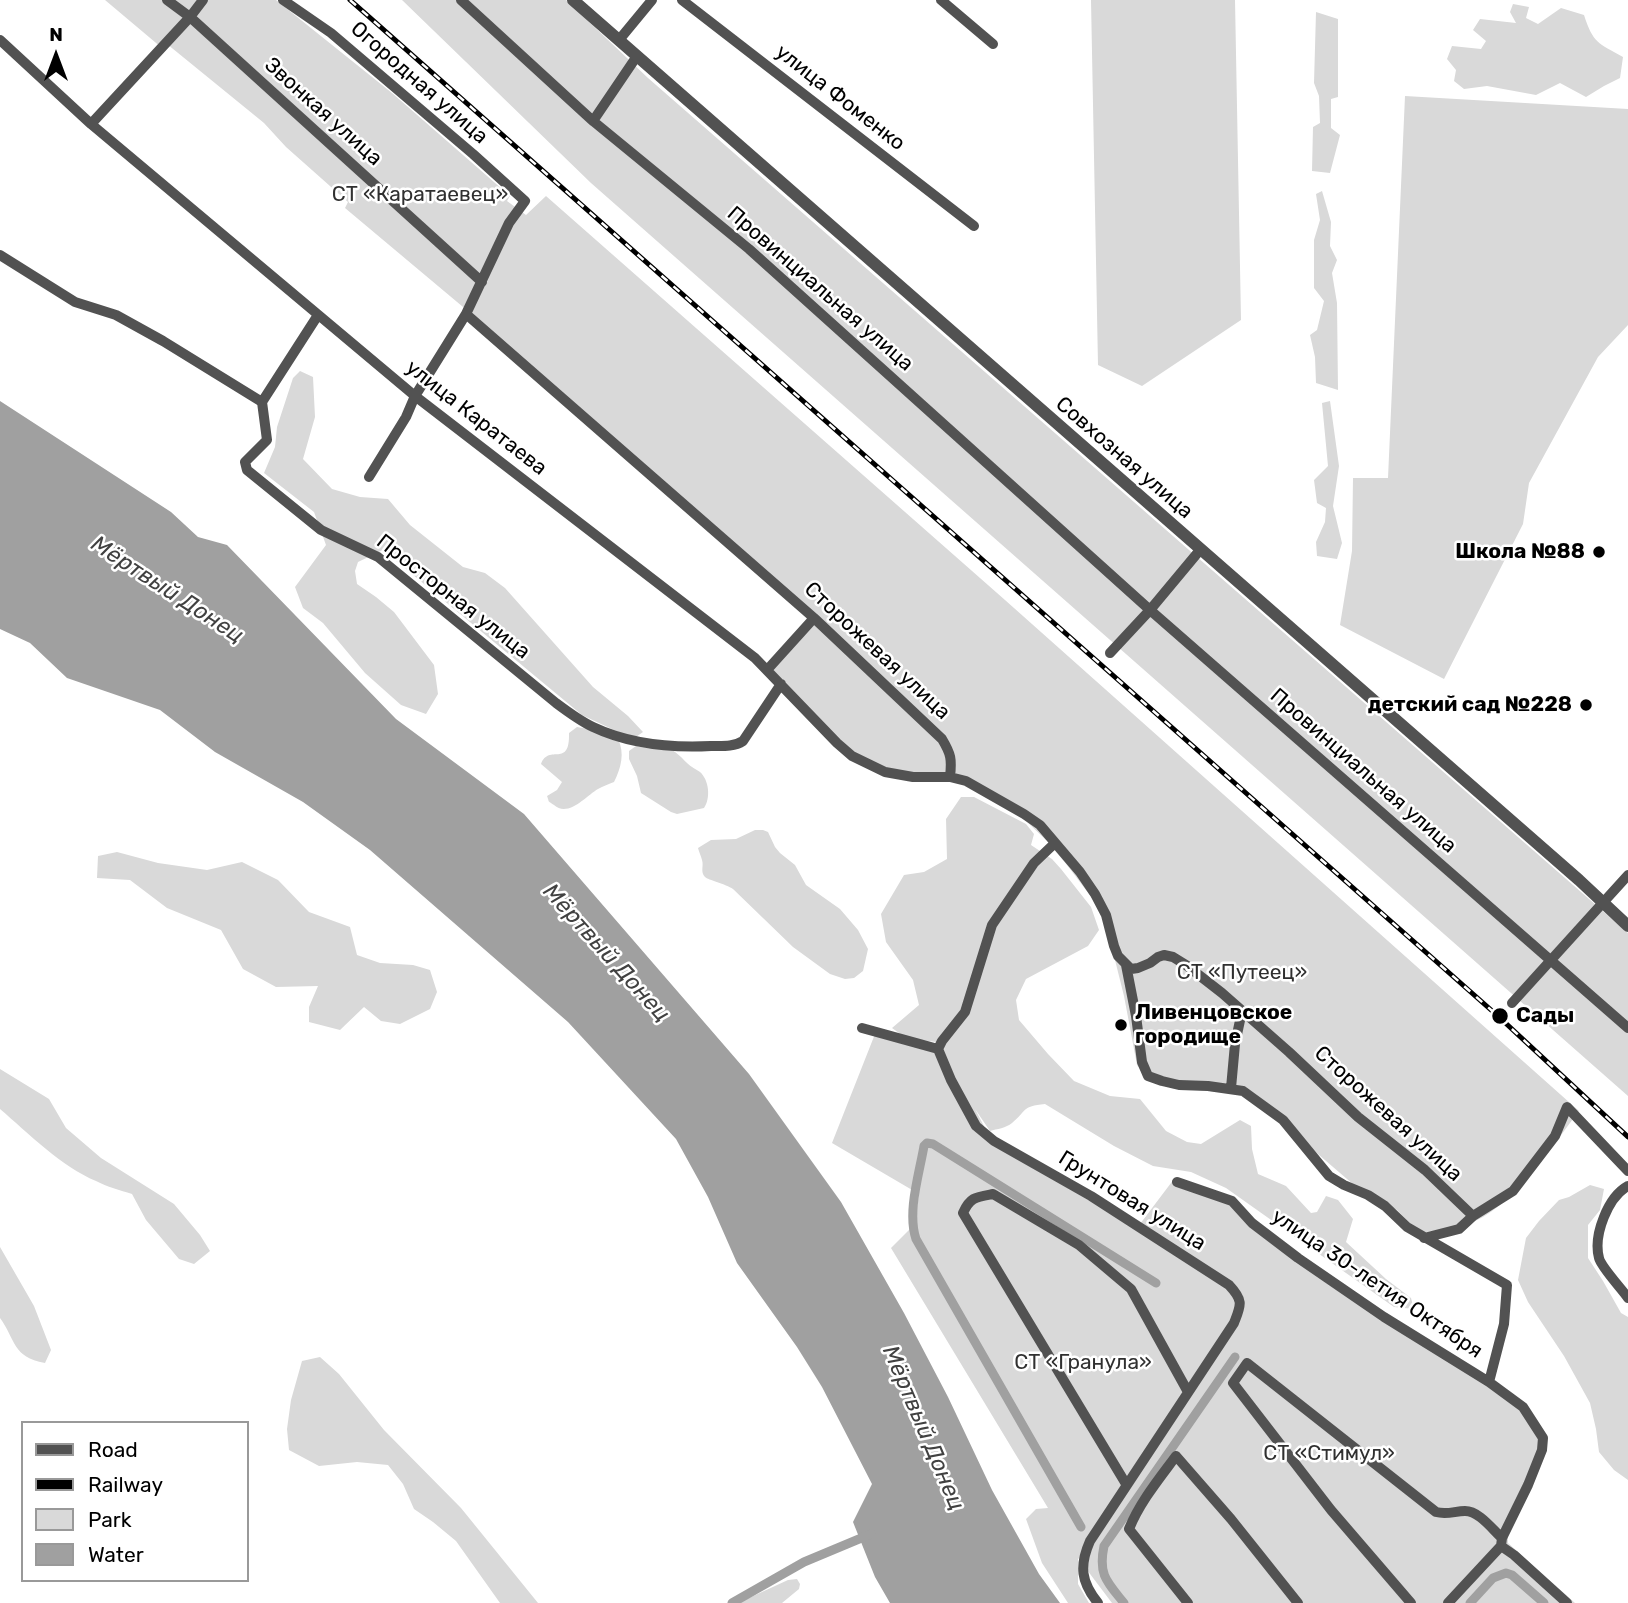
<!DOCTYPE html>
<html>
<head>
<meta charset="utf-8">
<style>
  body { margin:0 }
  #map { position:relative; width:1628px; height:1603px; overflow:hidden; background:#fff; font-family:Rubik,sans-serif }
  canvas { display:block }
  .legend { position:absolute; left:21px; top:1421px; width:228px; height:161px; box-sizing:border-box; background:#fff; border:2px solid #999; margin:0; padding:9px 12px; list-style:none; font-size:21px; color:#000 }
  .legend li { display:flex; align-items:center; gap:14px; height:35px }
  .legend b { width:35px; border:2px solid #999 }
  .north { position:absolute; left:21px; top:21px; width:70px; height:70px; -webkit-text-stroke:5px #fff; paint-order:stroke; rotate:0deg; font-size:19px; font-weight:700; line-height:28px; text-align:center; color:#000 }
  .north::after { content:''; display:block; margin:auto; width:24px; height:32px; background:#000; clip-path:polygon(50% 0,100% 100%,50% 72%,0 100%) }
</style>
</head>
<body>
<div id="map">
<canvas width="1628" height="1603"></canvas>
<ul class="legend">
<li><b style="height:9px;background:#525252"></b>Road</li>
<li><b style="height:9px;background:#000"></b>Railway</li>
<li><b style="height:19px;background:#d9d9d9"></b>Park</li>
<li><b style="height:19px;background:#a0a0a0"></b>Water</li>
</ul>
<div class="north">N</div>
</div>
<script>
const c = document.querySelector('canvas').getContext('2d');
c.lineJoin = 'round';
function fill(path, color) { c.fillStyle = color; c.fill(path, 'evenodd'); }
function trace(path, color, width, dash) { c.strokeStyle = color; c.lineWidth = width; c.lineCap = dash ? 'butt' : 'round'; c.setLineDash(dash || []); c.stroke(path); }
function write(font, color, halo, rows, align = 'center') {
  c.font = font + ' Rubik,sans-serif'; c.lineWidth = 5; c.setLineDash([]); c.textBaseline = 'middle'; c.strokeStyle = halo; c.fillStyle = color; for (const [text, x, y, turn = 0] of rows) {
    c.save(); c.translate(x, y); c.rotate((+turn || 0) * Math.PI / 180); c.textAlign = isNaN(turn) ? turn : align; if (halo) c.strokeText(text, 0, 0); c.fillText(text, 0, 0); c.restore();
  }
}
fill(new Path2D(`
  M105,0H276L392,93L510,196L507,201L526,215L546,196L1005,600L1579,1111C1552,1146 1521,1195 1483,1217C1464,1228 1440,1230 1419,1233L1397,1210L1354,1185L1248,1094L1171,1088L1146,1078L1137,1065L1124,996L1107,928L1095,902L1067,865L1047,841L1003,799L964,780L869,768L767,673L814,616L469,312L345,208L348,202L286,147L264,123L167,44L162,48Z
  M402,0H566L648,78L1628,933V1096L591,183Z
  M1091,0H1235L1241,320L1142,386L1098,365Z
  M1513,4L1529,7L1526,18L1538,24L1561,8L1584,15C1593,43 1598,43 1623,57L1620,78L1604,86L1586,97L1560,83L1536,95L1487,86L1464,89L1454,81L1456,70L1447,59L1452,46L1481,49L1486,41L1473,30L1480,19L1516,23L1510,12Z
  M1316,12L1338,19V97L1331,99V128L1340,135L1330,173L1312,171L1313,127L1320,123L1319,96L1314,83Z
  M1405,96L1628,109V325L1598,357L1529,483L1523,524L1444,679L1340,625L1352,551L1353,478H1388Z
  M1322,191L1331,222L1330,246L1337,260L1332,273L1337,303L1338,390L1316,383L1315,357L1310,335L1317,330L1324,301L1314,288V240L1320,220L1316,194Z
  M300,371L313,377L315,417L303,459L332,489L360,497L388,499L410,525L463,567L485,573L505,588L593,687L628,716L643,732L633,739L582,715L383,550L358,562L355,571L357,584L376,597L394,612L434,665L438,694L426,714L401,705L365,673L323,623L303,608L295,587L326,545L314,512L264,473L275,447L277,427L293,378Z
  M1330,401L1339,466L1333,506L1342,543L1337,559L1317,556L1316,542L1325,522L1326,508L1317,503L1314,480L1328,466L1322,403Z
  M577,727L588,729L618,739C625,753 621,768 614,782C609,784 603,786 598,789C586,796 568,818 554,805C547,800 550,804 547,796L557,790L562,782L541,764C549,743 570,769 569,733Z
  M636,746C645,747 656,745 664,747C674,749 680,756 687,763C691,767 696,769 700,772C709,780 711,798 704,808L677,814L671,812L641,793L637,776L629,759V751Z
  M961,797H974L1026,824L1034,834L1031,845L1052,859L1061,869L1091,907L1099,930L1088,946L1026,979L1016,1000L1019,1020L1048,1054L1074,1081L1110,1096L1140,1099L1166,1131L1187,1142L1201,1144L1240,1120L1251,1126L1252,1149L1258,1174L1286,1186L1311,1213L1317,1212L1326,1196L1338,1200L1353,1219L1346,1242L1386,1279L1411,1298L1414,1309L1394,1307L1226,1188L1191,1172L1153,1166L1114,1146L1045,1104C1021,1106 1027,1111 1012,1123C1006,1128 997,1129 990,1131L975,1109L987,1132L1140,1224L1174,1179L1229,1201L1348,1290L1497,1385L1535,1423L1543,1442L1508,1532V1543L1575,1603H1112L1078,1558V1584L1089,1603H1068L1042,1563L1026,1519L1036,1509L1048,1508L891,1248L915,1224L919,1194L832,1143L875,1034L945,1056L936,1042L906,1038L892,1028L919,1005L913,980L886,942L881,914L904,875L924,872L947,859L946,819Z
  M755,830H763L768,832L775,847L780,853L795,865L806,885L840,909L858,930L868,949L863,971L854,978L845,979L830,974L793,947L733,889C726,884 708,880 705,877C700,872 704,866 702,860C701,856 699,852 698,848L711,840L736,839Z
  M117,852L158,863L207,870L242,862L278,880L309,912L350,927L357,955L380,963L413,965L430,970L437,992L430,1009L400,1024L381,1021L364,1007L340,1030L309,1022V1007L318,986L276,987L243,969L221,930L167,908L130,880L97,878L98,856Z
  M0,1069L49,1099L66,1128L101,1158L174,1204L200,1235L210,1251L194,1264L179,1259L146,1220L132,1194C120,1190 107,1187 96,1181C62,1167 28,1133 0,1109Z
  M1590,1185L1604,1189L1600,1210L1588,1225V1258L1603,1281L1621,1313L1628,1317V1480L1614,1470L1599,1452L1596,1429L1590,1403L1564,1356L1528,1302L1518,1280L1526,1238L1539,1221L1559,1200L1569,1197Z
  M0,1247L34,1306L51,1350L45,1363C12,1357 16,1340 0,1318Z
  M320,1357L339,1374L384,1430L461,1508L538,1603H500L456,1541L433,1522L414,1509L403,1484L388,1465L357,1462L319,1466L289,1450L287,1429L291,1400L302,1361Z
  M797,1579L800,1584L799,1589L782,1603H738L788,1580Z`), '#d9d9d9');
fill(new Path2D(`
  M0,401L171,512L198,537L227,545L396,719L524,814L749,1074L841,1202L904,1313L948,1397L992,1490L1039,1574L1060,1603H890L875,1577L853,1522L872,1484L822,1387L797,1347L737,1263L708,1197L676,1139L568,1022L370,850L303,802L215,752L160,710L67,678L30,643L0,629Z`), '#a0a0a0');
trace(new Path2D(`
  M1081,1527L916,1239C907,1212 919,1175 924,1146L927,1143L933,1144L1156,1283
  M732,1603L804,1562L871,1534
  M1124,1603C1107,1582 1098,1575 1104,1546L1235,1357
  M1470,1603L1493,1578L1506,1573L1512,1575L1544,1603`), '#a0a0a0', 9);
trace(new Path2D(`
  M167,0L190,17L482,282
  M283,0L331,33L473,154L525,201L509,223L466,314L415,396L406,417L369,477
  M461,0L593,121L749,249L1150,610L1628,1028
  M682,0L974,226
  M941,0L993,44
  M0,40L91,124L415,396L755,658L837,743L852,756L885,772L913,777H950L966,781L1024,814L1040,825L1080,872L1095,894L1106,915L1114,946L1118,956L1131,969L1138,968L1150,963L1158,957L1164,955L1173,957L1186,965L1222,993L1289,1052L1358,1117L1425,1170L1473,1216
  M619,40L652,0
  M593,121L637,56
  M91,124L190,17L203,0
  M0,255L75,302L116,315L163,341L262,402L267,440L245,462L247,470L321,530L378,557L556,703C568,712 580,721 593,727C629,744 672,748 711,746C722,746 734,747 743,741L781,684
  M466,314L814,618L942,739C951,754 952,759 950,777
  M262,402L318,315
  M1110,653L1150,610L1200,550
  M767,670L814,618
  M1055,843L1034,863L992,925L965,1012L942,1041L938,1049L951,1080L976,1126L994,1141L1091,1196L1229,1285C1244,1301 1241,1305 1234,1323L1090,1541C1079,1566 1081,1582 1098,1603
  M1126,965L1136,1016L1142,1062L1148,1076L1162,1081L1179,1085L1208,1086L1243,1091L1283,1120L1329,1176L1344,1185L1368,1195L1385,1206L1407,1227L1507,1285L1504,1324L1489,1382
  M1512,1003L1628,875
  M862,1028L938,1049
  M1231,1088L1235,1044L1242,1011
  M1177,1182L1232,1201L1252,1223L1298,1258L1384,1317L1489,1382L1523,1407L1543,1438L1542,1450L1528,1485L1502,1538L1501,1546L1448,1603
  M1628,1186C1608,1197 1593,1235 1599,1258C1601,1267 1622,1289 1628,1298
  M1424,1238L1459,1229L1473,1216L1513,1191L1555,1136L1567,1107L1628,1171
  M1126,1484L963,1213C970,1197 976,1197 993,1194L1079,1245L1131,1289L1188,1392
  M1501,1546L1514,1555L1567,1603
  M1188,1603L1129,1529C1140,1502 1159,1479 1176,1456L1231,1519L1298,1603
  M1411,1603L1331,1510L1233,1383L1247,1363L1436,1512C1447,1515 1455,1511 1465,1511C1479,1511 1492,1529 1502,1538`), '#525252', 10);
trace(new Path2D(`
  M573,0L1579,880L1628,926`), '#525252', 12);
const rail = new Path2D(`
  M350,0L1499,1017L1628,1137`);
trace(rail, '#000', 5);
trace(rail, '#fff', 2.5, [8]);
for (const [x, y, r, color] of [
  [1599,552,7,"#000"],
  [1586,705,7,"#000"],
  [1500,1016,9,"#000"],
  [1121,1025,7,"#000"]
]) { const dot = new Path2D(); dot.arc(x, y, r, 0, 2 * Math.PI); c.fillStyle = color; c.fill(dot); trace(dot, '#fff', 2.5); }
write('21px', '#000', '#fff', [
  ["Огородная улица",419,83,41],
  ["улица Фоменко",840,98,38],
  ["Звонкая улица",323,112,42],
  ["Провинциальная улица",820,289,41],
  ["улица Каратаева",476,418,38],
  ["Совхозная улица",1124,458,41],
  ["Просторная улица",453,597,38],
  ["Сторожевая улица",877,651,43],
  ["Провинциальная улица",1363,771,41],
  ["Сторожевая улица",1388,1114,42],
  ["Грунтовая улица",1132,1201,32],
  ["улица 30-летия Октября",1377,1284,34]
]);
write('21px', '#303030', '#fff', [
  ["СТ «Каратаевец»",420,195],
  ["СТ «Путеец»",1242,973],
  ["СТ «Гранула»",1083,1363],
  ["СТ «Стимул»",1329,1454]
]);
write('bold 21px', '#000', '#fff', [
  ["Школа №88",1585,552],
  ["детский сад №228",1572,705],
  ["Ливенцовское",1135,1013,"left"],
  ["городище",1135,1037,"left"],
  ["Сады",1516,1016,"left"]
], 'right');
write('italic 23px', '#414141', '#fff', [
  ["Мёртвый Донец",167,590,33],
  ["Мёртвый Донец",606,953,48],
  ["Мёртвый Донец",923,1428,67]
]);
</script>
</body>
</html>
